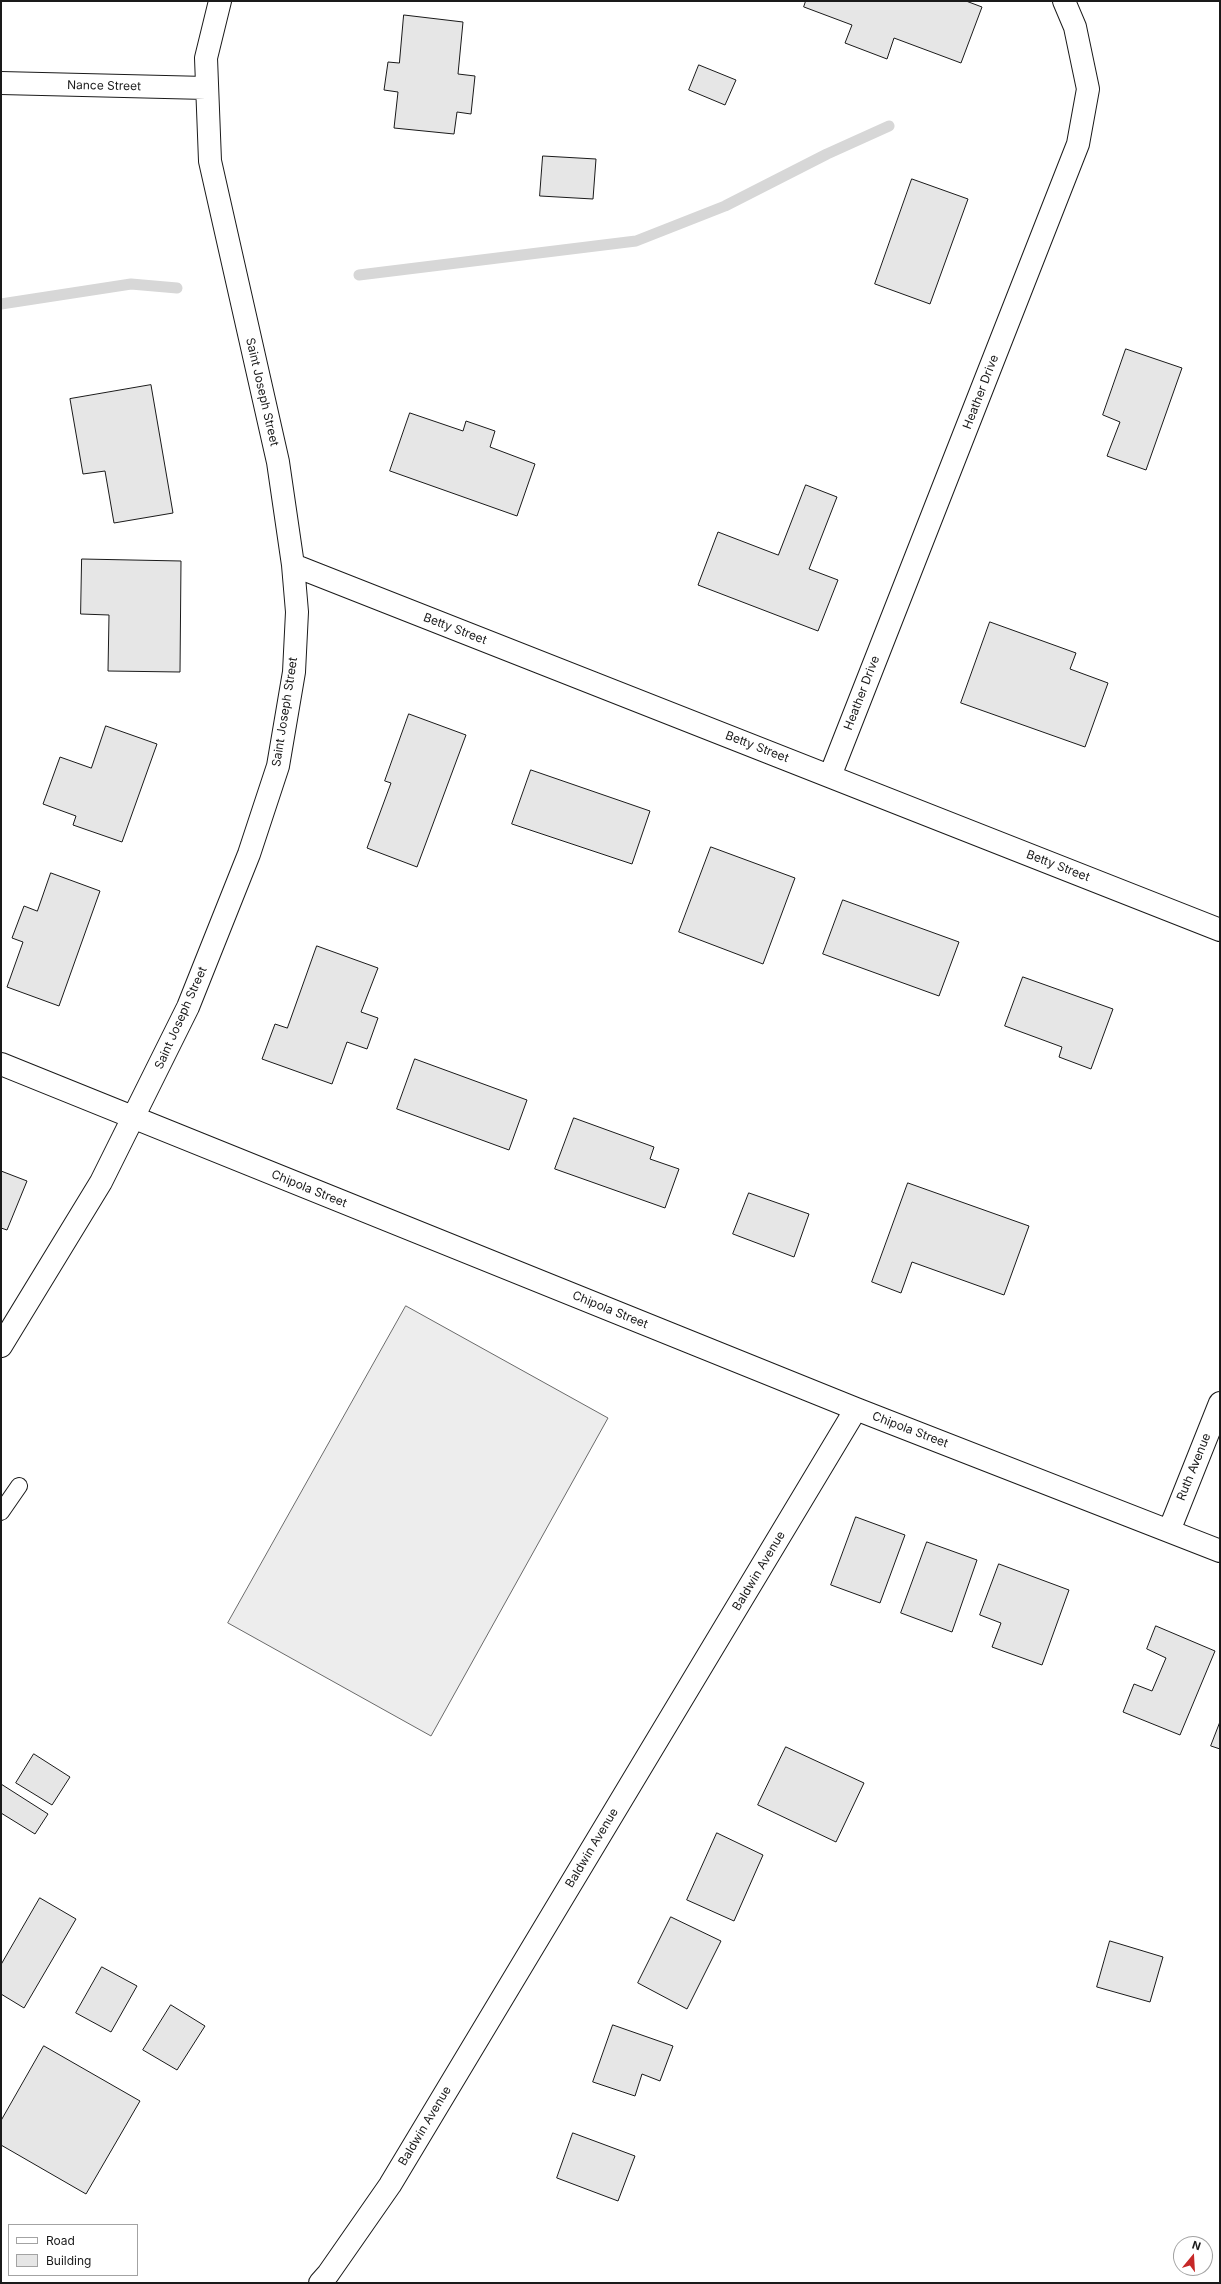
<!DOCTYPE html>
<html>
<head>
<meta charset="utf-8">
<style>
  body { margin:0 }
  #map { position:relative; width:1221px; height:2284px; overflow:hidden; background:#fff; font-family:Inter,sans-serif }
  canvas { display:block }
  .frame { position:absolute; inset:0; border:2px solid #1a1a1a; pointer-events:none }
  .legend { position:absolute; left:8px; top:2224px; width:130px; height:52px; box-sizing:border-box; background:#fff; border:1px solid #a3a3a3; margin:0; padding:5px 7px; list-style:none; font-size:12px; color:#1a1a1a }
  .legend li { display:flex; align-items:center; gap:8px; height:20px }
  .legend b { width:20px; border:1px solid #a3a3a3 }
  .north { position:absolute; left:1173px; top:2236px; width:40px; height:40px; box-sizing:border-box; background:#fff; border:1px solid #a3a3a3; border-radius:50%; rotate:18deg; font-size:11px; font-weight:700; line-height:16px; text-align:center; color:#1a1a1a }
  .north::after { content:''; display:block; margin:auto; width:14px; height:18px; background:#c62828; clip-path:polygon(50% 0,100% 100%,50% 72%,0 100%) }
</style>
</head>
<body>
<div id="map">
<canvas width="1221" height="2284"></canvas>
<div class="frame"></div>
<ul class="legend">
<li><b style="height:5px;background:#fff"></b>Road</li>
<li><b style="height:11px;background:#e6e6e6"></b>Building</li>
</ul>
<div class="north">N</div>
</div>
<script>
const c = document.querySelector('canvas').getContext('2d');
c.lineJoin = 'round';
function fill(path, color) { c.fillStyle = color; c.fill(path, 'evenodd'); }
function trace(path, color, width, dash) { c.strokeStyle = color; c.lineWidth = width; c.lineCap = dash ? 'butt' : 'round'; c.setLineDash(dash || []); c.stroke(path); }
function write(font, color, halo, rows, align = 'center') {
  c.font = font + ' Inter,sans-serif'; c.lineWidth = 3; c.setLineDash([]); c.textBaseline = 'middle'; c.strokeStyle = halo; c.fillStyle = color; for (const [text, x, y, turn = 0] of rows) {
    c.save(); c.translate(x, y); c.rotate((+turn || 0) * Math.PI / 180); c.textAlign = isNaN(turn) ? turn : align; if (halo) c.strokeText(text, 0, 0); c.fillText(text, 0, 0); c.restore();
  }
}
const built = new Path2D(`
  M406,1306L608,1418L431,1736L228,1623Z`);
fill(built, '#ededed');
trace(built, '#6a6a6a', 1);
trace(new Path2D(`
  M359,275L636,241L725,206L827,154L889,126
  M1,304L131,284L177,288`), '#d7d7d7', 11);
const building = new Path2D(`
  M806,1H966L982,7L961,63L894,38L887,59L845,43L852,25L804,7Z
  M404,15L463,22L458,74L475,76L471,114L457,112L454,134L394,128L398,92L384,90L388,62L399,63Z
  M699,65L736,80L725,105L689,90Z
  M543,156L596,159L593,199L540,196Z
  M912,179L968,199L930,304L875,284Z
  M1126,349L1182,368L1146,470L1107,456L1120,422L1103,415Z
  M151,385L173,513L114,523L105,471L83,474L70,399Z
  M410,413L463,431L466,421L495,431L490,447L535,464L517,516L390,471Z
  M806,485L837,497L809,569L838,580L818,631L698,585L718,532L778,555Z
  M82,559L181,561L180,672L108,671L109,615L81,614Z
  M990,622L1076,653L1070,669L1108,683L1085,747L961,703Z
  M409,714L466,735L417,867L367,848L391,783L385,781Z
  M106,726L157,744L122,842L73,825L76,816L43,804L60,757L91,768Z
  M531,770L650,811L632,864L512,824Z
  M711,847L795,878L763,964L679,932Z
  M51,873L100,891L59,1006L7,987L23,942L12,938L24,906L37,911Z
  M843,900L959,942L939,996L823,954Z
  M317,946L378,968L361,1012L378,1018L367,1049L347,1042L332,1084L262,1059L275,1024L287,1028Z
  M1023,977L1113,1009L1091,1069L1059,1057L1062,1047L1005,1026Z
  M415,1059L527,1100L509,1150L397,1109Z
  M574,1118L654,1147L650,1159L679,1169L665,1208L555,1169Z
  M1,1171L27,1181L7,1230L1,1228Z
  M908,1183L1029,1226L1004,1295L912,1262L901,1293L872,1282Z
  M749,1193L809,1214L794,1257L733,1234Z
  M856,1517L905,1535L880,1603L831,1585Z
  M927,1542L977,1560L952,1632L901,1613Z
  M999,1564L1069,1590L1042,1665L992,1647L1001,1623L980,1615Z
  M1156,1626L1215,1651L1180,1735L1123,1712L1134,1684L1152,1691L1166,1658L1147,1649Z
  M1220,1722V1749L1211,1746Z
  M786,1747L864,1783L836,1842L758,1805Z
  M34,1754L70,1777L52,1805L16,1783Z
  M1,1784L48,1814L35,1834L1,1813Z
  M717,1833L763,1855L734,1921L687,1900Z
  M40,1898L76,1919L24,2008L1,1994V1965Z
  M671,1917L721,1941L687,2009L638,1983Z
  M1110,1941L1163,1957L1150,2002L1097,1987Z
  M102,1967L137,1986L111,2032L76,2013Z
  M171,2005L205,2026L177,2070L143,2050Z
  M613,2025L673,2046L660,2081L642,2074L635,2096L593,2082Z
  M44,2046L140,2101L86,2194L1,2145V2121Z
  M573,2133L635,2156L618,2201L557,2178Z`);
fill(building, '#e6e6e6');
trace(building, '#1a1a1a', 1);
const lane = new Path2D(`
  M1,1512L19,1486`);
const street = new Path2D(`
  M1,83L206,88
  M293,565L1220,930
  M830,776L1078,144L1088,89L1075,27L1064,1
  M1,1064L856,1409L1220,1551
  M1,1346L101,1182L188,1007L249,854L278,766L294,672L297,612L293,565L278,462L210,161L206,58L220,1
  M1169,1531L1220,1403
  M320,2283L328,2274L390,2185L856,1409`);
trace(lane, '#1a1a1a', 18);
trace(street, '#1a1a1a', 24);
trace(lane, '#fff', 16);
trace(street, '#fff', 22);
write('12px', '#1a1a1a', '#fff', [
  ["Nance Street",104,86,1],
  ["Saint Joseph Street",262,392,77],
  ["Heather Drive",981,392,-69],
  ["Betty Street",455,629,21],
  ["Heather Drive",862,693,-69],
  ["Saint Joseph Street",285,712,-81],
  ["Betty Street",757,747,21],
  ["Betty Street",1058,866,21],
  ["Saint Joseph Street",181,1018,-66],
  ["Chipola Street",309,1189,22],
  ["Chipola Street",610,1310,22],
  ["Chipola Street",910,1430,21],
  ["Ruth Avenue",1194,1467,-68],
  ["Baldwin Avenue",759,1571,-59],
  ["Baldwin Avenue",592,1848,-59],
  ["Baldwin Avenue",425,2126,-59]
]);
</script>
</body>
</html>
